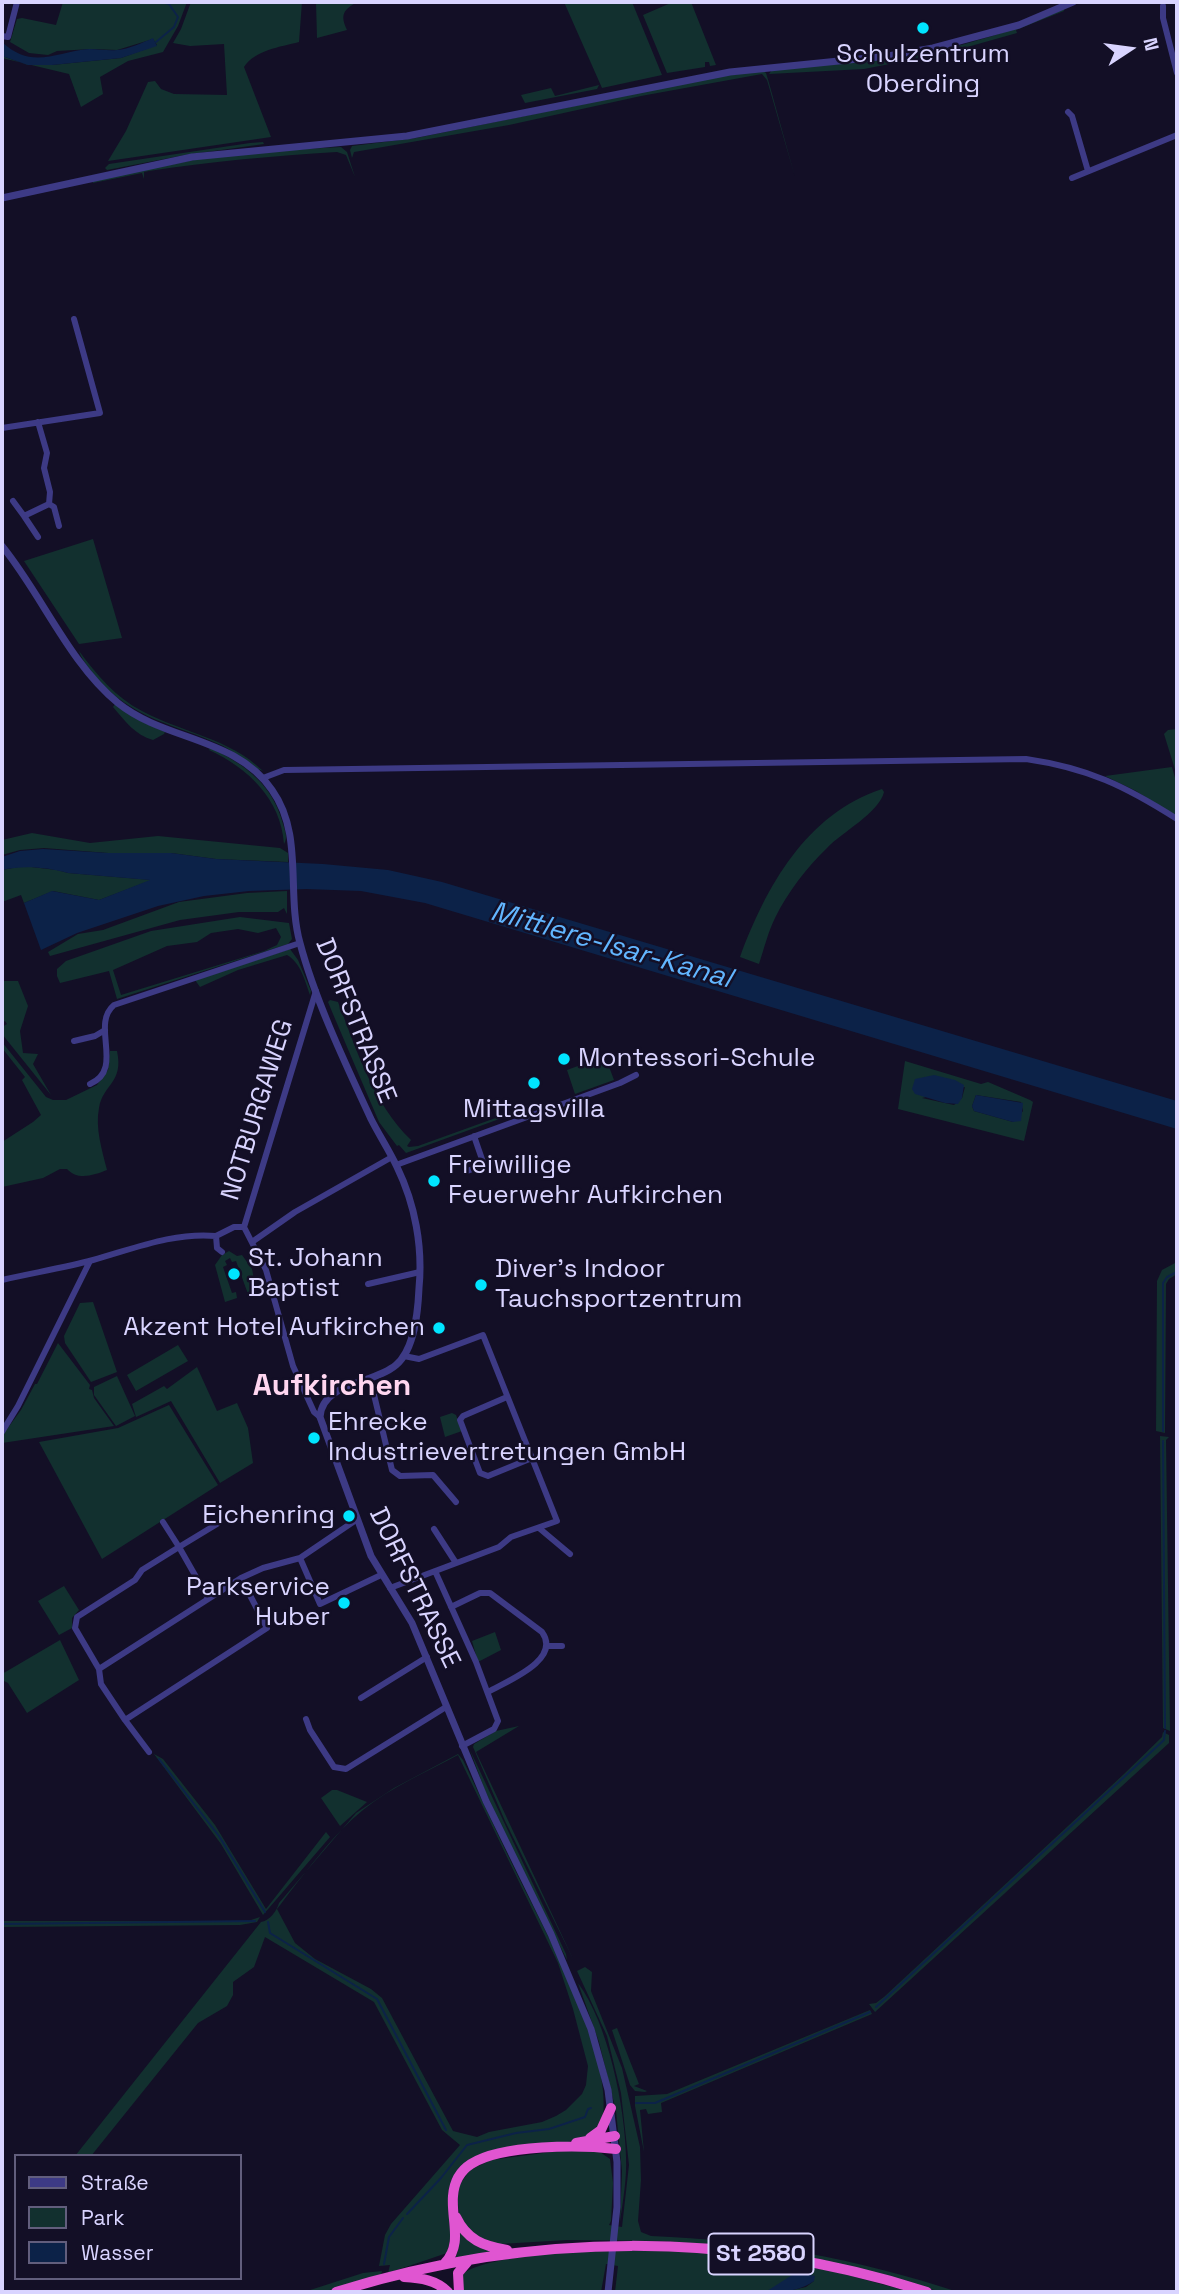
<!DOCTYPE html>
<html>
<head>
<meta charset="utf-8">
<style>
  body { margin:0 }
  #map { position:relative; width:1179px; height:2294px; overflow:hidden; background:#130f26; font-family:"Space Grotesk",sans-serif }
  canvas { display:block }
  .frame { position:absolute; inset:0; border:4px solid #d9d4ff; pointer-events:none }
  .legend { position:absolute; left:14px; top:2154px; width:228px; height:126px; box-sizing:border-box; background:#130f26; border:2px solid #625e7d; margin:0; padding:9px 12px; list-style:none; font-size:21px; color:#d9d4ff }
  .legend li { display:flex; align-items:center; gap:14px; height:35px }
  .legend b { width:35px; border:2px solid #625e7d }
  .north { position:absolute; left:1095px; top:14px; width:70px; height:70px; -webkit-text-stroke:5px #130f26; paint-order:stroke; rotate:77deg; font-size:19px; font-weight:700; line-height:28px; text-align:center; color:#d9d4ff }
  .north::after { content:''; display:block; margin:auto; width:24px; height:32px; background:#d9d4ff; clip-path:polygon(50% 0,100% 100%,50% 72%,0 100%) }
</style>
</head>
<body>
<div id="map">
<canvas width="1179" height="2294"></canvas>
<div class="frame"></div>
<ul class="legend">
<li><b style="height:9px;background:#3d3a85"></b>Straße</li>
<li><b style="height:19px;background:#12302f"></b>Park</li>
<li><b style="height:19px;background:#0c2248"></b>Wasser</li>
</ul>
<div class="north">N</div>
</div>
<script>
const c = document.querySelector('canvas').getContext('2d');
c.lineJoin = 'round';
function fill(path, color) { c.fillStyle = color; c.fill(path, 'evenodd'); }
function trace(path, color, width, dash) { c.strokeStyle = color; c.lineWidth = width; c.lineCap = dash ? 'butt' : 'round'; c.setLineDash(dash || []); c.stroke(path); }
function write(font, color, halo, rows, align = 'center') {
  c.font = font + ' "Space Grotesk",sans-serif'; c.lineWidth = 5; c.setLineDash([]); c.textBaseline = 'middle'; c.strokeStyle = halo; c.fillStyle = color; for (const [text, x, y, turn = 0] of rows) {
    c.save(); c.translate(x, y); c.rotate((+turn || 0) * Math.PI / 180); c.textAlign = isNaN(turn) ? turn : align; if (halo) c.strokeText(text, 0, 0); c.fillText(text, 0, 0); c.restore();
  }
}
fill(new Path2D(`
  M63,2H187L178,26L163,52L128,61L100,77L103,94L81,107L69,74L2,58V56L28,65H52L121,58L157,45L153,39L117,50L91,49L57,51L48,55L29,53L10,42L17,19L22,18L56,25Z
  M191,2H302L299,42C280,47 255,50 244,67L271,137L108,161L126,131L148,82L155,81L161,89L174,94L227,95L224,44L190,46L173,43L181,29Z
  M316,2H357C343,10 340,15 347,30L317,38Z
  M564,2H632L662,75L602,88Z
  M673,2H691L716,65L710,66L709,62H705V67L667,73L643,15Z
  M1064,9V11L1016,30L1017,33L946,53L864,69L769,74L772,70C831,64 890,61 948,48C988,39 1026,25 1064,9Z
  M763,71L766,73L769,83L795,177L767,80L762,74L641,96L509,125L360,151L354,152L352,158L350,150L352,146L416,138L722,76Z
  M599,85L597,89L525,103L521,95L551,88L555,96Z
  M250,143L263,142L264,144L185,155L107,170L105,168L109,164Z
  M341,147L347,152L355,177L346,155L337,152C273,156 213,161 149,171L144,172V179L142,173L93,183V180L199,159L269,151Z
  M93,539L122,638L79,644L24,561Z
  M79,651C97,675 115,697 142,711C183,733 229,738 263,771C250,767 236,752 223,746C174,723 134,721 96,677C90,669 81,659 79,651Z
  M115,704L143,722L165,732L164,734L153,740C135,735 125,721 113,707Z
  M1177,729V776L1164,734L1168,730Z
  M210,748C245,764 273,785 283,824C285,831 288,837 284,844C281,799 248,768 209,750Z
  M1172,767L1177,785V817L1136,791L1105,776Z
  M882,789L884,792C879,813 842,832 827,848C807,867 787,893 775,918C768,932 764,949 759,964L740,957C766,887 806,814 882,789Z
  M32,833L90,843L158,836L280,848L288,853V862L216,859L171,853H108L44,848L20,850L2,855V840Z
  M23,866L57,870L68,873L152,880L99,900L53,891L24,903L21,895L2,902V870Z
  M287,891V914L284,908L278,912H239L180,920L50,956L48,952L78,934L103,930L179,902L247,893Z
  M240,917L289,923L292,939L288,944L117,999L109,971L60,983L57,976V969L66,961L151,931ZM276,928L281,937L277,945L264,951L121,995L113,970L167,946L197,942L211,933L238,929L258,933Z
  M290,949L298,960L311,991L310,995C305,981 301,963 287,955L238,970L200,987L195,980Z
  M2,981H18L28,1006L20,1031L23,1053L38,1054L33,1064L51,1095L2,1034V1027L7,1024L5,1021L2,1023Z
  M330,1000L338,1002C357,1051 373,1103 411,1140L407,1146L409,1147L418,1146L526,1107L531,1102V1104L524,1110L406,1153L399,1145L397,1146L379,1122L333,1014L328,1002Z
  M2,1042L46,1097L53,1100H66L97,1085L108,1070L110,1051H117C124,1083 103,1084 99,1108C95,1128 102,1150 107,1170C94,1175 78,1181 67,1169H60L43,1178L2,1187V1142L33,1122L41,1115L22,1080L25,1077L2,1048Z
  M605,1056L614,1080L575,1094L567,1070Z
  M905,1061L981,1084L988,1082L1030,1100L1033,1102L1024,1141L898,1109ZM965,1087L962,1098L954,1105L922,1098ZM976,1095L1021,1102L1023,1111L1013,1122L974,1111L972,1106Z
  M229,1251L237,1256L242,1255L252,1269L255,1284L248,1294L236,1261L232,1262L230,1258L225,1261L227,1265L223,1267L232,1293L236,1292L237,1298L225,1302L215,1265L222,1255Z
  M1177,1262V1274L1169,1279L1166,1284L1165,1433L1156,1431L1157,1281L1162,1270Z
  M93,1302L117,1372L91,1382L65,1343L64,1336L80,1303Z
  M58,1343L90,1385L89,1389L92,1390L94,1398L114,1426L2,1443V1436L21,1410L35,1384H37Z
  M178,1345L188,1361L136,1391L127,1375Z
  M197,1367L217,1411L237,1403L248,1428L253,1463L220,1483L171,1401L136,1417L132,1404L164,1386L167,1389Z
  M117,1376L135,1416L116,1426L94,1395V1387Z
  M169,1405L218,1485L102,1559L39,1442L118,1428Z
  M452,1413L456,1415L462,1431L445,1437L440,1417Z
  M1160,1436L1169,1437L1166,1440L1170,1731L1163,1728Z
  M64,1586L79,1610L72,1618V1628L59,1635L38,1601Z
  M495,1632L501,1650L478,1662L472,1641Z
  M60,1640L79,1680L27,1713L8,1683L2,1680V1674Z
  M519,1726L476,1752L574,1961L505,1821L473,1747L474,1744L496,1731Z
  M1163,1732L1169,1735V1743L875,2012L869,2004L876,2003L884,1997L1124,1774L1162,1737Z
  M470,1750L566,1954L567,1960L510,1846L484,1788Z
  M154,1754L163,1759L215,1825L266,1909L326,1832L330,1837L263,1915L221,1844Z
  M458,1754L463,1760C482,1800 500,1840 520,1880C549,1939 616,2059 602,2124L588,2137L568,2142L488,2152L449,2189C445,2212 455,2230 447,2253L388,2273L390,2265L379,2266L385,2235L391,2224L460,2145L442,2130L374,2002L265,1937L254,1967L233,1982V1995L227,2006L198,2023L91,2156H75L261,1922C269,1921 277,1911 279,1903L356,1813L394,1788ZM458,1755L558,1963L573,2009L588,2066L586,2085L582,2094L566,2110L556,2116L542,2122L489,2132L477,2137L453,2131L382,1998L371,1989L315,1959L295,1943L277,1909C302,1877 332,1835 363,1810C391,1787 427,1772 458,1755Z
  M332,1790H337L367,1802L340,1826L321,1798Z
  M260,1917L257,1922L240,1925L2,1927V1921H248Z
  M585,1967L592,1972L591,1991L622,2068L640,2147L641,2180L638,2221L641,2232L651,2236C756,2240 858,2259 958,2292H940L888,2276L822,2260L749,2248L665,2241L567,2240L500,2244L474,2237L459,2214L457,2194L460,2184L470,2170L491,2160L573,2149L597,2150L610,2159L613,2183L611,2221L609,2225L622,2227L629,2165L621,2093L607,2036L577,1971Z
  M578,1983C608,2023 625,2107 626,2157C627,2179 623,2200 620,2222L622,2171L616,2111L599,2042Z
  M870,2010L872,2014L661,2103L662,2112L648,2114L646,2109L640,2110L644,2152L635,2106V2096L667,2094Z
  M617,2028L639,2084L634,2086L647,2091L645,2092L635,2091L630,2085L612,2030Z
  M457,2227L492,2252L455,2259L459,2248Z
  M594,2250L691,2251L810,2265L911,2292H784L806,2287L814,2281L769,2292H615L618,2266L606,2264L601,2292H462V2275C480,2257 566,2252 594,2250Z
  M382,2271L381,2275L323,2292H304L363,2273Z`), '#12302f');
fill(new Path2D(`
  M153,38L157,46L121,58L52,65H28L2,56V42C32,70 55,52 89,49C98,49 108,51 117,50C129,49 142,43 153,38Z
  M43,849L108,853H171L216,859L323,864L388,870L442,882L1177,1101V1129L425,903L361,891L306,889L249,891L204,896L158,906L77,933L41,950L24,903L52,891L99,900L150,880L68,873C48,867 23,865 2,870V857L20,851Z
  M934,1075L955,1080L964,1085L962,1098L958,1104L945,1103L915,1094L912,1089L915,1079Z
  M976,1095L1023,1103L1021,1121L1013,1122L974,1111L972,1106Z
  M797,2272L815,2276L814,2281C801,2290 783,2294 767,2291Z`), '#0c2248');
trace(new Path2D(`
  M156,42L174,27L178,17L169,4L161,2
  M1163,1431V1283L1167,1277L1177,1272
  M1163,1441L1165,1728
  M159,1759L219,1836L265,1912
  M268,1922L270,1933L377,1999L446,2130
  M2,1924L255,1921
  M876,2007L1164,1740L1165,1731
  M636,2103H655L870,2012
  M407,2214L441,2178L467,2145L516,2133L549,2129L585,2117L588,2109L591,2108
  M384,2264L389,2237L403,2218`), '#0c2248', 2);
trace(new Path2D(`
  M1163,6V18L1177,73
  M2,36L8,37L17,2
  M1068,112L1072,116L1088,171
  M1072,178L1177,135
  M2,428L100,413L74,319
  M13,501L24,516L49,504L50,492L44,468L47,453L38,422
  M49,504L54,507L59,526
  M24,516L38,537
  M263,778L284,770L1026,759C1088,768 1125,786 1177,819
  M316,991L244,1227L266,1270L293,1366L314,1412L320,1417
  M74,1041L95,1036L105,1030
  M90,1084C125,1069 90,1025 114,1005L300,943
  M396,1165L620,1083L636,1075
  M467,1171L484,1165L474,1136
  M252,1242L295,1212L392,1157
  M222,1252L217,1248L216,1236L234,1227H244
  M2,1280C32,1273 63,1268 93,1260C133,1249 174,1232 216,1236
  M368,1284L420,1272
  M370,1378L392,1470L400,1476L433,1475L456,1502
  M507,1397L463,1416L460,1420L480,1473L488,1476L532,1458
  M2,1432L18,1406L90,1261
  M163,1522L179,1547L217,1524
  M539,1528L570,1554
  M434,1529L456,1563
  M300,1558L320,1604L381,1575
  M435,1571L476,1662L498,1721L494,1729L462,1746
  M241,1578L99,1669L101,1684L125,1720L267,1628L241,1578L263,1568L300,1558L356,1520
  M390,1588L499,1547L511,1537L557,1521L483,1335L419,1359L404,1356
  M451,1607L480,1593H490L542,1632C562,1660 507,1681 488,1692
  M548,1646H562
  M99,1669L75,1628L77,1617L135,1580L142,1570L179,1547L208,1598
  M361,1698L427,1657
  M306,1719L310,1730L334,1767L346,1769L446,1707
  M125,1720L149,1752`), '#3d3a85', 6);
trace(new Path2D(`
  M2,198L192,157L407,136L730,72L888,56L933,48L1019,25L1073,2
  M2,546C42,595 69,663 118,703C165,741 236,737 272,790C304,835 286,893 300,943C315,1000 346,1065 371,1119C379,1135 389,1150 397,1167C415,1204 423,1247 419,1288C418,1311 415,1349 396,1365C374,1384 322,1382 320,1417L371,1556L412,1623L486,1801L551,1934L591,2029L608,2090L617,2162V2207L608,2292`), '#3d3a85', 7);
trace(new Path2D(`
  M590,2138L601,2130L611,2108
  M576,2143L615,2136
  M456,2217C467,2240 483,2246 507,2250
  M445,2263C463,2244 451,2220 453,2196C454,2183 460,2171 471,2164C502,2144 581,2145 616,2149
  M404,2277C421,2278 436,2280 448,2292
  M336,2292C529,2231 734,2230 927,2292
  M459,2292L458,2273L469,2260`), '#e055d1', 10);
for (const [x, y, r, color] of [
  [923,28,7,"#00e5ff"],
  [564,1059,7,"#00e5ff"],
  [534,1083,7,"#00e5ff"],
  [434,1181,7,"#00e5ff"],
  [234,1274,7,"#00e5ff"],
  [481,1285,7,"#00e5ff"],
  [439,1328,7,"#00e5ff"],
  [314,1438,7,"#00e5ff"],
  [349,1516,7,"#00e5ff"],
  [344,1603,7,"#00e5ff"]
]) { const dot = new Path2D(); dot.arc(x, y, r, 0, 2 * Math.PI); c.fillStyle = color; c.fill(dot); trace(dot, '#130f26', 2.5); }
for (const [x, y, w] of [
  [761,2254,105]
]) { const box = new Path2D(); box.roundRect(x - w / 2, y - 20.5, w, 41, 5); c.fillStyle = '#130f26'; c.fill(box); trace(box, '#d9d4ff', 2); }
write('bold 24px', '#d9d4ff', null, [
  ["St 2580",761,2254]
]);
write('26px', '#d9d4ff', '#130f26', [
  ["Schulzentrum",923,55,"center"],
  ["Oberding",923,85,"center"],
  ["Montessori-Schule",578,1059],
  ["Mittagsvilla",534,1110,"center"],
  ["Freiwillige",448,1166],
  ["Feuerwehr Aufkirchen",448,1196],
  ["St. Johann",248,1259],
  ["Baptist",248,1289],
  ["Diver's Indoor",495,1270],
  ["Tauchsportzentrum",495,1300],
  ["Akzent Hotel Aufkirchen",425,1328,"right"],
  ["Ehrecke",328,1423],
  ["Industrievertretungen GmbH",328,1453],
  ["Eichenring",335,1516,"right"],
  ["Parkservice",330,1588,"right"],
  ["Huber",330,1618,"right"]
], 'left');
write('26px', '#d9d4ff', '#130f26', [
  ["DORFSTRASSE",355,1021,68],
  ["NOTBURGAWEG",258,1110,-73],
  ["DORFSTRASSE",414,1588,64]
]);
write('italic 28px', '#62b6ff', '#130f26', [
  ["Mittlere-Isar-Kanal",611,946,16]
]);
write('bold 30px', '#ffd6f0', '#130f26', [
  ["Aufkirchen",332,1387]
]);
</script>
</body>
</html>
